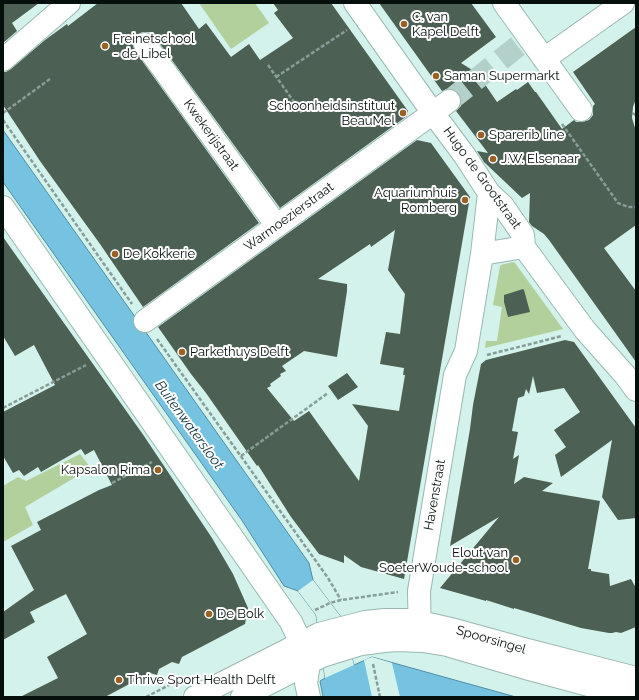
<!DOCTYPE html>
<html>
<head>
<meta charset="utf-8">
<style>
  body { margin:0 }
  #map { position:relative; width:639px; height:700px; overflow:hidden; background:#d3f2eb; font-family:Raleway,sans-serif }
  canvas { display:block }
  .frame { position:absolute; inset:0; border:4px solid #05100d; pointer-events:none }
</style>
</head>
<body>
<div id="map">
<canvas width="639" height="700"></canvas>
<div class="frame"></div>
</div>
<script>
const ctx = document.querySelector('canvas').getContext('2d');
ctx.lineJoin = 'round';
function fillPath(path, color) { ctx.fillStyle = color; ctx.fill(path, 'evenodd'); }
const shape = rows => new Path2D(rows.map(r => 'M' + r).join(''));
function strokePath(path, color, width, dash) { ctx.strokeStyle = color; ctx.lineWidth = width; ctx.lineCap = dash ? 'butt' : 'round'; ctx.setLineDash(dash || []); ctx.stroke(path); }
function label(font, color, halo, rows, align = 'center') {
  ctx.font = font + ' Raleway,sans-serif'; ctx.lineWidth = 4; ctx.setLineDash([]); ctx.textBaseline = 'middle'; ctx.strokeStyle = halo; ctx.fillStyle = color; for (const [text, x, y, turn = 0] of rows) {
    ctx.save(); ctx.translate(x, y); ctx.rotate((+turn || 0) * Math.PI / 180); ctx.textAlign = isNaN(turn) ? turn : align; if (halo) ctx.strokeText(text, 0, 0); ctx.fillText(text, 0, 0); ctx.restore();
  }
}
const green = shape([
  [199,3,255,3,269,23,231,49],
  [513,262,515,263,563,329,485,348,486,341,497,341,502,307,493,305,500,266,501,265],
  [80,454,91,468,25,507,33,525,3,542,3,486,18,477,26,481]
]);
const water = shape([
  [3,130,309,563,313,580,341,617,354,665,372,657,516,697,323,697,320,681,325,678,316,615,298,591,284,586,241,519,3,182,3,130]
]);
const pier = shape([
  [313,580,341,617,354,665,325,678,316,615,298,591],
  [372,657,392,663,400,697,372,697,364,660]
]);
const building = shape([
  [3,3,39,3,12,23,17,31,3,43],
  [98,3,181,3,199,29,206,23,231,57,249,44,260,60,293,38,274,13,278,10,273,3,331,3,408,111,407,116,280,208,155,37,150,32,143,32,138,34,133,39,133,46,135,51,259,223,143,307,100,244,40,161,3,105,3,72,6,72,11,69,45,40,67,24,68,26],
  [379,3,471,3,496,37,461,63,482,76,482,80,497,102,516,89,517,90,528,82,535,92,536,92,562,129,574,120,576,122,582,122,589,120,593,115,593,106,595,104,573,72,636,27,636,99,633,107,632,118,636,131,636,225,604,248,636,291,636,362,549,240,544,234,532,226,529,222,530,193,522,198,484,162,477,151,488,153,456,111,461,106,461,100,459,94,454,89,447,89,442,91],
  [417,140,431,143,470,197,404,579,361,567,344,555,344,563,319,554,291,517,258,465,257,466,206,393,191,374,158,327],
  [395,230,388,270,405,294,400,334,386,332,380,364,404,368,403,375,405,375,399,411,352,404,368,426,359,481,309,411,294,421,267,388,271,386,270,384,281,376,280,374,286,371,282,366,304,351,337,357,347,291,347,284,318,279,370,244,371,247],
  [3,237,144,436,212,538,233,574,248,608,245,624,182,657,179,664,172,662,159,669,157,675,150,673,105,697,20,697,58,678,47,657,87,634,66,594,30,612,35,622,3,640,3,612,34,590,11,546,41,530,37,522,99,490,112,485,94,450,85,455,81,449,41,472,38,467,24,476,19,470,13,473,3,456,3,412,55,385,34,345,15,356,3,336],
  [523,289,524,290,530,312,508,317,504,302,504,295],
  [565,340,574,342,636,428,636,518,618,520,602,497,612,440,561,477,555,455,566,447,554,430,580,412,564,388,537,393,533,376,529,394,526,389,524,396,518,398,512,431,518,432,513,459,519,455,514,484,524,477,553,483,542,491,600,501,588,569,591,569,591,571,609,574,610,586,631,579,636,588,636,627,621,633,616,632,612,633,609,633,581,628,514,608,514,609,486,600,486,601,440,588,499,517,450,546,470,429,473,405,481,364,486,360],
  [347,373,358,387,338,400,328,386]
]);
const minorTunnel = shape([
  [449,101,528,38]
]);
const path = shape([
  [268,65,301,112,308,107],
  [276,77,347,30],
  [3,113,50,79],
  [632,113,636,115],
  [3,120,132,304],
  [562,124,618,203,628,207,636,207],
  [157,339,328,578,341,600],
  [487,355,562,336],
  [3,408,86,365],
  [241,456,328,393],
  [112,483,152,462],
  [315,610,330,603,341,600,398,592],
  [373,664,380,697],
  [146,697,179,680]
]);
const minor = shape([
  [355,3,433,113,465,156,489,193,503,206,523,235,524,247,585,330,625,375,636,390],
  [504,3,581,110],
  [145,44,277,226],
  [544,59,623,3],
  [3,60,69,3],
  [3,207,291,622,301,643,309,663],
  [482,254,524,247],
  [145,321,433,113,449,101],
  [420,641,419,591,455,375,466,351,482,254,489,193],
  [309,663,306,683,309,697],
  [195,697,319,634,365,622,385,620,408,620,420,622,455,630,524,649,636,678],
  [242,697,322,656,361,644,384,641,397,640,423,641,447,645,529,669,633,697]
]);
const markers = [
  [404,24,4,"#9c6022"],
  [105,46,4,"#9c6022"],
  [436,76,4,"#9c6022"],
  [403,113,4,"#9c6022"],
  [481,135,4,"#9c6022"],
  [493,159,4,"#9c6022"],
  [465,200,4,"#9c6022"],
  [115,254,4,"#9c6022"],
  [182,352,4,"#9c6022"],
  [158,470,4,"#9c6022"],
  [516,560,4,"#9c6022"],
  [209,614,4,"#9c6022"],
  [119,680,4,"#9c6022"]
];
const poiNames = [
  ["C. van",412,17],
  ["Kapel Delft",412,32],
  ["Freinetschool",113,39],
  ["- de Libel",113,54],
  ["Saman Supermarkt",444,76],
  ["Schoonheidsinstituut",395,106,"right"],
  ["BeauMel",395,121,"right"],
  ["Sparerib line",489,135],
  ["J.W. Elsenaar",501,159],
  ["Aquariumhuis",457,193,"right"],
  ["Romberg",457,208,"right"],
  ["De Kokkerie",123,254],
  ["Parkethuys Delft",190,352],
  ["Kapsalon Rima",150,470,"right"],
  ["Elout van",508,553,"right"],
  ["SoeterWoude-school",508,568,"right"],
  ["De Bolk",217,614],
  ["Thrive Sport Health Delft",127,680]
];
const streetNames = [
  ["Kwekerijstraat",211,135,54],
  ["Hugo de Grootstraat",482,178,54],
  ["Warmoezierstraat",289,217,-36],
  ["Havenstraat",435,495,-80],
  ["Spoorsingel",491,640,16]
];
const waterNames = [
  ["Buitenwatersloot",189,425,54]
];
fillPath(green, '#b1d09c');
fillPath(water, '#75c2e1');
strokePath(water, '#538da1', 1);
fillPath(pier, '#d3f2eb');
fillPath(building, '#4c6153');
strokePath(minorTunnel, '#b4d0ca', 22, [22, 11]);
strokePath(minor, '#9ab8b1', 24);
strokePath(path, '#869d98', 2.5, [4, 2]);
strokePath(minor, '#fff', 22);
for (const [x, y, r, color] of markers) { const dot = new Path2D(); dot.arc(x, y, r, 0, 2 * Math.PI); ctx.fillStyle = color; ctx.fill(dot); strokePath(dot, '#fff', 1.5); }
label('13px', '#05100d', '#fff', poiNames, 'left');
label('13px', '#05100d', '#fff', streetNames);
label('italic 14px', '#0f3340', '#fff', waterNames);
</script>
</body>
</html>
